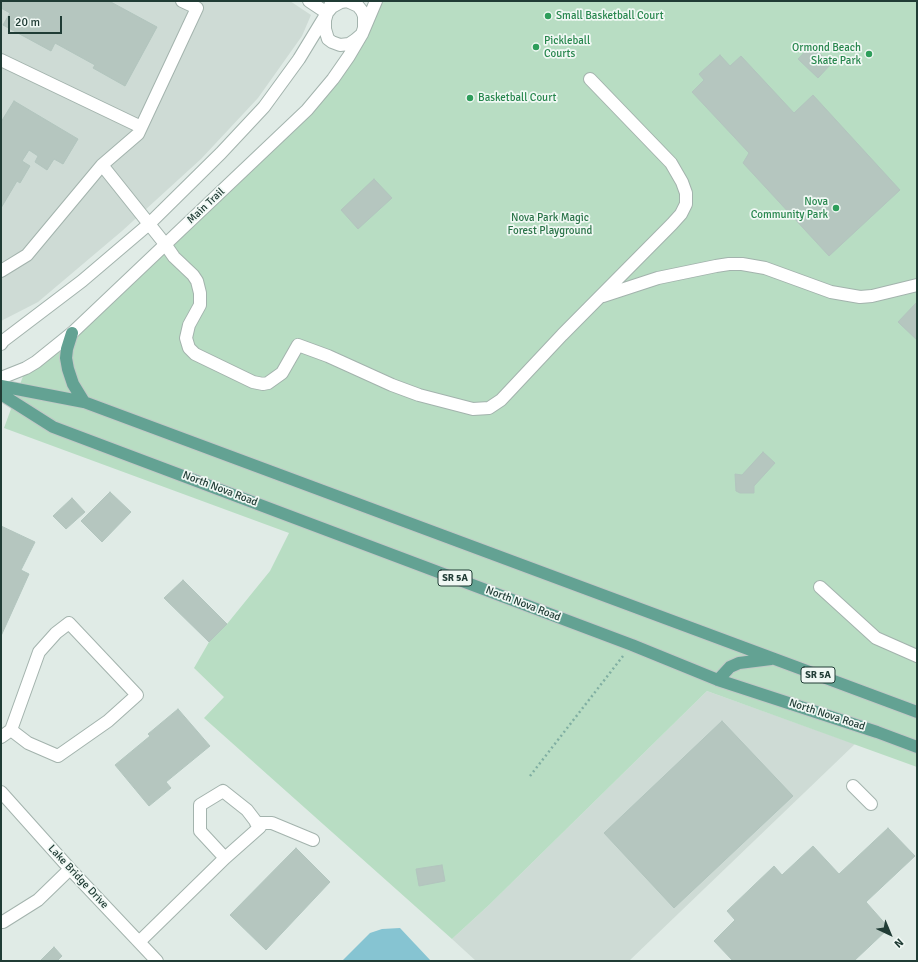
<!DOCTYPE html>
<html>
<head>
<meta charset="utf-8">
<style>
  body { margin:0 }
  #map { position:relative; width:918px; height:962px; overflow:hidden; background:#e0ebe6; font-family:Signika,sans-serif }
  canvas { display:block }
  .frame { position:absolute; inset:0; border:2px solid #203c35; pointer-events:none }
  .north { position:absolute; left:870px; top:914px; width:40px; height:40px; -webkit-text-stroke:3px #f0f8f4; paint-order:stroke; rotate:136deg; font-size:11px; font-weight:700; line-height:16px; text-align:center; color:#203c35 }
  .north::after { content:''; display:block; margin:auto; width:14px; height:18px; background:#203c35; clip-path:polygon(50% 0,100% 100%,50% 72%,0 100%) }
  .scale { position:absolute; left:8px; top:16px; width:54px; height:18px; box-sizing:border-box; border:2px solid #203c35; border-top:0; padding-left:5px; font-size:12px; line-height:14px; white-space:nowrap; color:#203c35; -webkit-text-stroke:3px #f0f8f4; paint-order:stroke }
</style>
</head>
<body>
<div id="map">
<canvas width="918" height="962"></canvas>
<div class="frame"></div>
<div class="north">N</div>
<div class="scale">20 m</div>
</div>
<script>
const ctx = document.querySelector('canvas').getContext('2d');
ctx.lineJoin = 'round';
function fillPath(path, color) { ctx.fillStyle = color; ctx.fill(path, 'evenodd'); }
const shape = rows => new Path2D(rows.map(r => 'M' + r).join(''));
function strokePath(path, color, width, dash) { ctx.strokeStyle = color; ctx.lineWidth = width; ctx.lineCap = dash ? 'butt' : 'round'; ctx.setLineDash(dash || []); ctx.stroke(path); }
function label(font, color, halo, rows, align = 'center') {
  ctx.font = font + ' Signika,sans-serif'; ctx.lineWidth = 3.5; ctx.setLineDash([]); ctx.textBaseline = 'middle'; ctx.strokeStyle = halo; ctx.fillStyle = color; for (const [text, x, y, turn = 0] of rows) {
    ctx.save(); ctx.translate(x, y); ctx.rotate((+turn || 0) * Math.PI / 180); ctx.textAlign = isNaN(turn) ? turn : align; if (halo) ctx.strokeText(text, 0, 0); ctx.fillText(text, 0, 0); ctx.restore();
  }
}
const built = shape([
  [1,1,290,1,311,15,302,36,258,98,201,159,122,231,38,302,1,321],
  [707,691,855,744,629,961,476,961,452,939,489,905]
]);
const green = shape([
  [376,1,917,1,917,767,707,691,489,905,452,939,204,718,224,697,194,668,209,642,227,624,270,571,289,533,4,428,26,368,320,96]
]);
const water = shape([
  [400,928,431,961,342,961,370,933,382,929]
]);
const building = shape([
  [1,1,109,1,157,27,125,86,93,68,95,65,55,43,51,51,3,25,10,13,1,8,1,1],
  [811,45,831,64,818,78,798,59,811,45],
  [720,55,730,66,741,56,794,113,813,95,900,190,829,256,743,163,749,153,692,92,704,80,699,74,720,55],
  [14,101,78,139,63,164,54,159,47,170,35,162,38,156,29,150,22,161,30,166,20,183,17,181,1,208,1,122,14,101],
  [374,179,392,198,358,229,341,210,374,179],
  [917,302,917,340,898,322,917,302],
  [763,452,775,463,754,486,754,493,740,493,736,491,735,474,742,475,763,452],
  [110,492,131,512,102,542,81,521,110,492],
  [72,498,85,512,66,529,53,516,72,498],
  [1,526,35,542,21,570,29,574,1,636,1,526],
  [183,580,227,624,209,642,164,598,183,580],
  [178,709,210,746,166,782,171,788,149,806,115,765,150,736,148,734,178,709],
  [722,721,793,796,674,908,604,833,722,721],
  [888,828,915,856,866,902,889,928,854,961,733,961,714,941,735,920,727,911,774,866,782,875,813,846,839,874,888,828],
  [296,848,330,882,266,950,230,915,296,848],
  [442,865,445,881,419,886,416,869,442,865],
  [54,947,62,956,57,961,40,961,54,947]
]);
const path = shape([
  [530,776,623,656]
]);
const minor = shape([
  [309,1,327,13],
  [347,1,358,6,362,11,364,16,364,28,362,34,355,40,349,44,340,45,332,42,328,39,325,29,325,20,327,13,332,7,341,2,347,1],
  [1,60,141,127],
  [102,165,165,244,174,257,193,275,197,281,200,293,200,305,189,325,186,338,189,348,195,354,253,382,263,384,268,383,282,373,298,345,328,356,392,385,419,395,473,409,489,408,501,400,562,335,672,224,681,214,686,204,686,193,682,182,671,163,590,79],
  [1,271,27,255,102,165,138,134,197,8,182,1],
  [603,296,658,278,716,266,729,264,742,264,765,268,831,292,860,297,872,296,917,285],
  [1,344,3,341,82,281,149,224,221,153,264,107,299,59,327,13,332,1],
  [1,378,26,368,36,362,72,333,307,110,333,79,349,56,362,34,376,1],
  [820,587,876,638,917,656],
  [1,737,11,730,39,652,56,633,69,623,137,695,108,721,58,756,28,743,11,730],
  [853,786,871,804],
  [1,792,70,869,157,961],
  [256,823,272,823,313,840],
  [1,922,3,922,38,900,70,869],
  [139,942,225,858,260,827,247,810,223,791,200,805,200,831,225,858]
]);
const major = shape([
  [72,333,67,349,66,358,68,369,73,384,84,402],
  [1,386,84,402,917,712],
  [1,394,53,427,632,645,718,680,877,732,917,747],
  [718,680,730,667,739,663,771,659]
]);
const markers = [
  [548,16,4,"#2e9e5b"],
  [536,47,4,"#2e9e5b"],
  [869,54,4,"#2e9e5b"],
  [470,98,4,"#2e9e5b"],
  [836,208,4,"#2e9e5b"]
];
const shields = [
  [455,578,34],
  [818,675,34]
];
const shieldNames = [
  ["SR 5A",455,578],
  ["SR 5A",818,675]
];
const leisureNames = [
  ["Small Basketball Court",556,16],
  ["Pickleball",544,41],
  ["Courts",544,54],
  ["Ormond Beach",861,48,"right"],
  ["Skate Park",861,61,"right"],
  ["Basketball Court",478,98],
  ["Nova",828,202,"right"],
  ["Community Park",828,215,"right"]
];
const streetNames = [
  ["Main Trail",206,206,-43],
  ["North Nova Road",220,489,21],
  ["North Nova Road",523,604,21],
  ["North Nova Road",827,715,18],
  ["Lake Bridge Drive",78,877,47]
];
const parkNames = [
  ["Nova Park Magic",550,218],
  ["Forest Playground",550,231]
];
fillPath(built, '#cedbd5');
fillPath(green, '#b8ddc3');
fillPath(water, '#86c4d2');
fillPath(building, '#b5c6bf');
strokePath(building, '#b2c5be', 1);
strokePath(minor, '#a3b3ad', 14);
strokePath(major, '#c1c8c6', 14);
strokePath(path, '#80afa2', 2.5, [2, 3]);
strokePath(minor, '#fff', 12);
strokePath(major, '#63a293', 12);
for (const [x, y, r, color] of markers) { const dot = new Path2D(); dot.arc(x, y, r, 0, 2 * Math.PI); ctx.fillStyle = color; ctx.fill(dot); strokePath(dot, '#f0f8f4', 1.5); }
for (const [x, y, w] of shields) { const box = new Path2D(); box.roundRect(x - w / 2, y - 8, w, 16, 3); ctx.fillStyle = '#f0f8f4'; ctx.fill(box); strokePath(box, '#203c35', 1); }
label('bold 10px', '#203c35', null, shieldNames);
label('11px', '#27864d', '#f0f8f4', leisureNames, 'left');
label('11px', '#203c35', '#f0f8f4', streetNames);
label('11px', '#2a7348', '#f0f8f4', parkNames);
</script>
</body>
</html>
